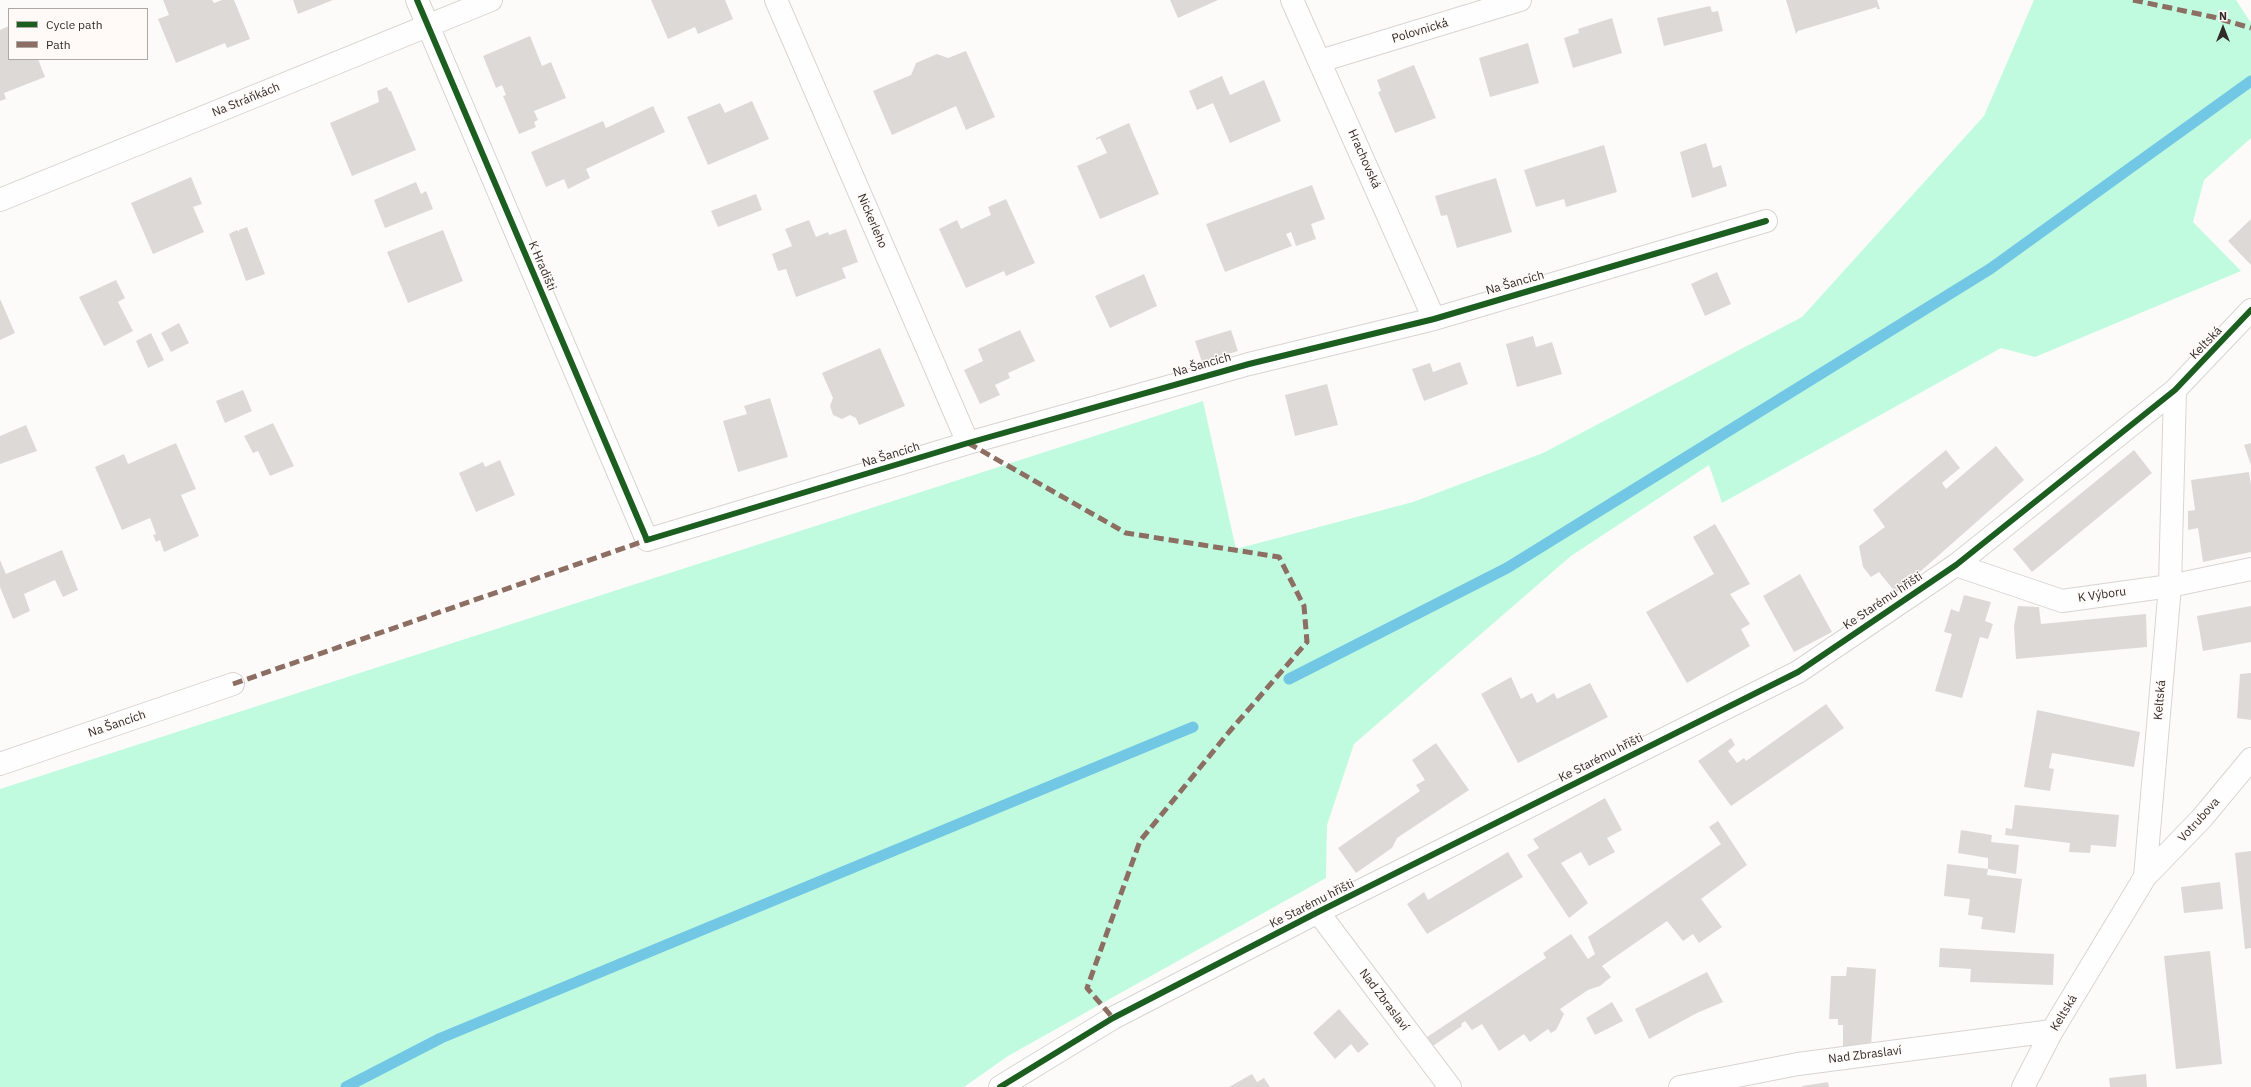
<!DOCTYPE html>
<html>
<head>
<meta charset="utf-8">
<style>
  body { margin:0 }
  #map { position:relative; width:2251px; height:1087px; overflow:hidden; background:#fdfbf9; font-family:"IBM Plex Sans",sans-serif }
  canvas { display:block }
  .legend { position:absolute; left:8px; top:8px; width:140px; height:52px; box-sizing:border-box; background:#fffaf7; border:1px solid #ada8a5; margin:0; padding:5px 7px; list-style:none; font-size:12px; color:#312c29 }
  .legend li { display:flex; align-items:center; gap:8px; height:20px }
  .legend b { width:20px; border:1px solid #ada8a5 }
  .north { position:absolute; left:2203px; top:8px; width:40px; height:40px; -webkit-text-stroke:3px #fffaf7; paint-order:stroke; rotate:0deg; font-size:11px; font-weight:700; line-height:16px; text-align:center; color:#312c29 }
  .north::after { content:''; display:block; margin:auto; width:14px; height:18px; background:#312c29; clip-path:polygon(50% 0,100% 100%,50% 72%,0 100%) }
</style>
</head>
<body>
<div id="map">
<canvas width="2251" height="1087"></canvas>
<ul class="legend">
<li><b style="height:5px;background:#1b5e20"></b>Cycle path</li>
<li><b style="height:5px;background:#8d6e63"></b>Path</li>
</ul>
<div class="north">N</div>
</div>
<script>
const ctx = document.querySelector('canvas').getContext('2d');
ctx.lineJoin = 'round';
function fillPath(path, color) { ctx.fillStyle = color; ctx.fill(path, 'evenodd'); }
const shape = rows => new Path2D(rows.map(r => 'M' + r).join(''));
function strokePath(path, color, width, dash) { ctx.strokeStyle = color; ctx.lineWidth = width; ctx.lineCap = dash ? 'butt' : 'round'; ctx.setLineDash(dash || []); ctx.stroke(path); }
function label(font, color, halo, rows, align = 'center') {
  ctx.font = font + ' "IBM Plex Sans",sans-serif'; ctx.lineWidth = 3; ctx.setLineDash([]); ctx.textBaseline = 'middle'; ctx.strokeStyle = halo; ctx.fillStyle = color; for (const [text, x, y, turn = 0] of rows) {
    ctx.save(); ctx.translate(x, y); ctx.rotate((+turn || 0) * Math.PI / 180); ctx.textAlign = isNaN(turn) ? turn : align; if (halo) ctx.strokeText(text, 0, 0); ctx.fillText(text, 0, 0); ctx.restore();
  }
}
const green = shape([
  [2034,0,2236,0,2251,23,2251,138,2204,180,2193,222,2241,271,2035,357,2001,348,1722,503,1709,465,1571,556,1354,744,1327,825,1326,878,1008,1056,964,1087,0,1087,0,789,1203,401,1236,549,1413,502,1543,453,1802,317,1984,116]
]);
const stream = shape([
  [1289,679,1507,568,1990,269,2251,81],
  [346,1087,441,1038,1193,727]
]);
const building = shape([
  [163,0,212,0,214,3,222,0,234,0,250,39,227,48,225,43,176,63,158,19,169,15],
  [293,0,333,0,298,14],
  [651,0,725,0,733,19,698,34,695,27,668,39],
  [1170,0,1218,0,1178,18],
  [1786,0,1877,0,1880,9,1877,9,1877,7,1798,31,1796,34],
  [1710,6,1712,12,1718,11,1723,31,1664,46,1657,18],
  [1612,18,1622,53,1573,68,1564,38,1579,33,1578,29],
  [9,26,9,59,38,59,45,77,4,93,6,99,0,101,0,30],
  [530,36,542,66,551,62,566,98,534,111,538,120,534,122,536,127,519,134,503,96,506,95,502,85,496,88,483,56],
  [1528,43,1539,83,1490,97,1479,58],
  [966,51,995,117,966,130,956,106,892,135,873,91,911,75,916,63,937,54,948,58],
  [1414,65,1436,118,1395,133,1378,92,1381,91,1377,80],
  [1222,76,1230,95,1264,80,1281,121,1230,143,1213,103,1197,110,1189,91],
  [387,87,389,91,391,91,416,150,352,176,330,123,379,102,377,91],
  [752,101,769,139,708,165,687,117,720,103,725,113],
  [653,106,665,132,586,169,590,178,568,189,564,179,546,187,531,152,603,121,606,128],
  [1129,123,1159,194,1100,219,1077,166,1107,153,1100,138,1096,140,1096,138],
  [1706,143,1713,168,1721,165,1727,186,1692,198,1680,152],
  [1604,145,1617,192,1566,207,1564,199,1536,207,1524,170],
  [191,177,202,204,193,207,204,232,153,254,131,203],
  [1496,178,1512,232,1457,248,1447,215,1441,216,1435,196],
  [416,182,421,194,426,191,433,209,385,228,374,200],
  [1312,185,1325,219,1311,224,1316,239,1296,246,1291,232,1286,234,1292,246,1225,272,1206,224],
  [756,194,762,210,718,227,711,211],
  [1006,199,1035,263,1006,276,1004,271,966,288,939,229,957,220,961,229,991,215,988,207],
  [2251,219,2251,265,2228,241],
  [809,220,816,237,828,232,829,235,846,229,858,262,842,268,846,278,796,297,786,269,778,271,772,254,792,246,785,229],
  [247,227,265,274,246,281,229,234,237,230,239,232,239,230],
  [443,230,463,281,408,303,387,252],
  [1717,272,1731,304,1705,316,1691,284],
  [1144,274,1157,306,1110,328,1095,296],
  [116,280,125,298,118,302,133,331,104,346,79,297],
  [0,299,15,333,0,340],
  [179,323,189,343,171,352,161,333],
  [1020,330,1035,361,1008,373,1010,378,995,385,1000,395,980,404,964,370,983,361,978,349],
  [1231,330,1238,351,1202,362,1195,341],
  [151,333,164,360,148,368,136,341],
  [1533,336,1536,347,1552,342,1562,374,1517,387,1506,344],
  [880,348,905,406,859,425,856,418,850,415,842,419,833,415,830,406,833,398,822,373],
  [1460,362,1468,384,1424,401,1412,369,1430,363,1433,372],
  [1327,384,1338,425,1295,436,1285,395],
  [243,390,252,411,225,423,216,401],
  [770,398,788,457,738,472,723,421,747,414,744,406],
  [273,423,294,466,270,476,258,451,253,453,244,436],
  [26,425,37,451,0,464,0,436],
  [176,443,196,489,181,495,199,536,164,552,160,540,156,542,153,535,156,534,150,518,122,530,95,467,124,454,128,464],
  [2251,443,2251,465,2244,445],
  [1996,446,2024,480,1896,593,1879,572,1871,577,1863,567,1859,546,1885,527,1873,510,1946,450,1960,468,1942,483,1946,489],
  [2134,450,2152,473,2032,572,2013,549],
  [500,460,515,495,476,512,459,473,483,462,485,467],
  [2249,472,2251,485,2251,552,2203,562,2198,528,2188,530,2188,511,2195,510,2191,480],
  [1715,524,1750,584,1730,594,1750,624,1741,629,1750,646,1687,683,1646,612,1714,574,1693,537],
  [62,550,78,590,63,597,55,580,24,594,30,611,13,619,0,587,0,560,6,574],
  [1800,574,1832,632,1794,652,1763,596],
  [1964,595,1991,602,1985,621,1993,624,1988,639,1980,637,1962,698,1935,691,1952,634,1944,632,1951,609,1959,612],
  [2018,606,2039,607,2041,624,2146,614,2147,647,2016,659,2014,626],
  [2251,606,2251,642,2203,651,2197,616],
  [2251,673,2251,720,2237,718,2240,674],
  [1511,677,1521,699,1532,693,1537,703,1554,693,1557,699,1590,683,1608,717,1518,763,1481,694],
  [1826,704,1844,728,1731,806,1698,761,1731,738,1735,745,1728,751,1737,763,1744,758,1746,761],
  [2037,710,2140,732,2134,767,2052,753,2049,768,2054,769,2050,791,2024,787],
  [1436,743,1469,790,1397,838,1392,848,1356,873,1338,848,1420,791,1416,785,1425,780,1412,760],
  [1605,798,1622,830,1607,838,1615,852,1589,866,1581,852,1561,863,1588,903,1569,918,1527,855,1539,848,1533,839],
  [2015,805,2119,815,2116,847,2091,845,2090,853,2069,852,2070,843,2005,835,2006,828,2012,829],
  [1718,821,1747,865,1701,899,1722,927,1699,943,1693,934,1683,941,1667,921,1602,966,1611,977,1600,986,1588,990,1560,1009,1564,1014,1556,1030,1551,1033,1548,1029,1530,1042,1524,1034,1499,1051,1482,1024,1472,1030,1465,1021,1461,1024,1462,1026,1433,1046,1427,1037,1546,958,1543,953,1571,934,1588,959,1595,954,1588,937,1721,844,1709,827],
  [1961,830,1992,835,1991,842,2019,845,2016,874,1988,869,1988,858,1958,853],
  [2251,851,2251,948,2245,949,2235,853],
  [1508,852,1523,877,1427,934,1407,904,1424,892,1428,900],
  [1947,864,1988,869,1987,875,2022,879,2015,933,1981,929,1983,917,1968,915,1970,899,1944,896],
  [2220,882,2223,909,2184,913,2181,887],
  [1940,948,2054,954,2053,985,1970,982,1971,969,1939,967],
  [2210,951,2222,1064,2176,1069,2164,956],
  [1847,967,1876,969,1871,1046,1843,1046,1843,1025,1838,1025,1838,1019,1829,1019,1831,976,1846,976],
  [1707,972,1723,1002,1697,1013,1649,1039,1635,1009],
  [1612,1002,1623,1021,1595,1035,1586,1018],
  [1339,1009,1369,1044,1358,1053,1351,1044,1335,1059,1313,1033],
  [1252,1074,1257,1082,1264,1078,1270,1087,1229,1087],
  [2146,1074,2147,1087,2110,1087,2109,1078],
  [1828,1082,1829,1087,1802,1087,1802,1086]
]);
const minor = shape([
  [417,0,647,540,968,443,1249,364,1434,319,1766,221],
  [776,0,968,443],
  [1292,0,1434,319],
  [1320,61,1520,0],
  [0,200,491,0],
  [1956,565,2062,601,2170,586,2251,569],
  [0,764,233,684],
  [2145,877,2202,818,2251,759],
  [1318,912,1450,1087],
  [1000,1087,1113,1018,1318,912,1798,672,1956,565,2175,390,2251,310],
  [1680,1087,1798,1064,2052,1031],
  [2023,1087,2052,1031,2145,877,2170,586,2175,390]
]);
const quiet = shape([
  [2133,0,2213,17,2251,28],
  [968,443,1126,533,1279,557,1304,606,1307,642,1229,732,1140,841,1087,988,1113,1018],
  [233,684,647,540]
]);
const cycleway = shape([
  [417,0,647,540,968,443,1249,364,1434,319,1766,221],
  [1000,1087,1113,1018,1318,912,1798,672,1956,565,2175,390,2251,310]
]);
const streetNames = [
  ["Polovnická",1420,31,-17],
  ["Na Stráňkách",246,100,-22],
  ["Hrachovská",1364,159,66],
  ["Nickerleho",872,221,67],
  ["K Hradišti",542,266,67],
  ["Na Šancích",1515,283,-16],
  ["Keltská",2206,343,-46],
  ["Na Šancích",1202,365,-16],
  ["Na Šancích",891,455,-17],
  ["K Výboru",2102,595,-8],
  ["Ke Starému hřišti",1883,601,-34],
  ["Keltská",2160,700,-85],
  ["Na Šancích",117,724,-19],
  ["Ke Starému hřišti",1601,758,-27],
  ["Votrubova",2199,820,-48],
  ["Ke Starému hřišti",1312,904,-27],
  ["Nad Zbraslaví",1384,1000,53],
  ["Keltská",2064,1013,-59],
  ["Nad Zbraslaví",1865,1055,-7]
];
fillPath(green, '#c0fbe0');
strokePath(stream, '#72c7e4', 11);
fillPath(building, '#ddd9d7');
strokePath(minor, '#d8d4d2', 24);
strokePath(minor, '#fffefe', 22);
strokePath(quiet, '#8d6e63', 5, [10, 5]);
strokePath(cycleway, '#1b5e20', 6);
label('12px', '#312c29', '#fffaf7', streetNames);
</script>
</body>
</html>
